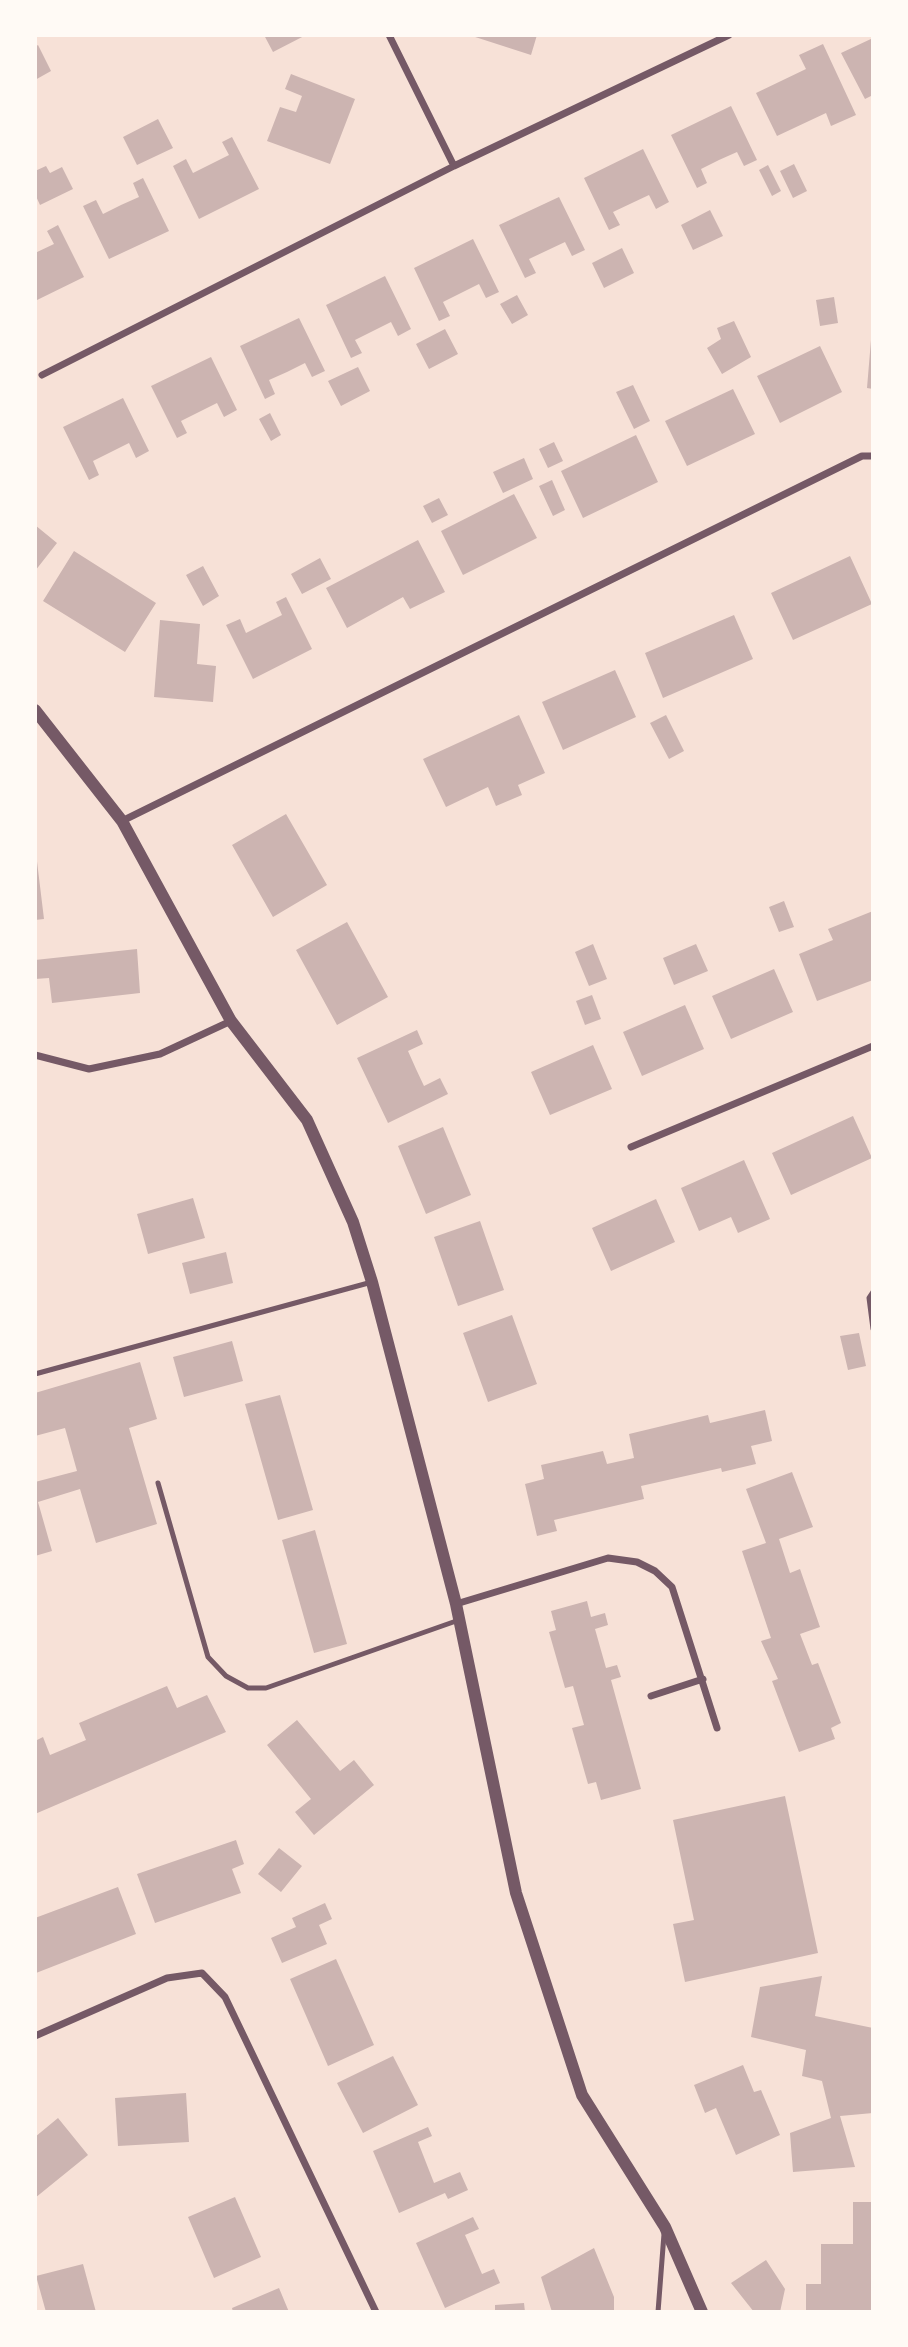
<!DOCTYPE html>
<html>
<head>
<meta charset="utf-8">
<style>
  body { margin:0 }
  #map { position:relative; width:908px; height:2347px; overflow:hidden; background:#f7e1d7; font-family:Barlow,sans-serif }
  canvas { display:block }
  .frame { position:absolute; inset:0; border:37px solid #fffaf5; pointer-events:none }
</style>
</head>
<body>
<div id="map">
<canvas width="908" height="2347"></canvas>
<div class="frame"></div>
</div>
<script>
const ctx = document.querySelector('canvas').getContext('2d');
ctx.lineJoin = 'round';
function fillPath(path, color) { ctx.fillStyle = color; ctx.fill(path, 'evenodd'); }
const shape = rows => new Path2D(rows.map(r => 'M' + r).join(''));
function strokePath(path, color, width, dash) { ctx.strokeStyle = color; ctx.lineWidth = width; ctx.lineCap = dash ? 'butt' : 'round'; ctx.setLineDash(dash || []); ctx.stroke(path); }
const building = shape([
  [264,35,306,35,273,52],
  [469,35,537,35,531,55],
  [873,38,873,95,865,99,841,53],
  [823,44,856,115,831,126,826,113,777,136,756,93,806,69,799,55],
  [38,45,51,71,35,80,35,47],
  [291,74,355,99,330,164,267,141,280,107,296,112,302,96,285,89],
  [731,106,757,160,744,166,737,152,719,160,701,169,707,183,697,188,671,135],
  [158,119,173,148,137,165,123,137],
  [232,137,259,189,199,219,173,166,186,159,193,173,229,155,222,142],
  [643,149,669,202,656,209,649,195,632,203,613,212,620,225,609,230,584,178],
  [794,164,807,191,793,198,780,171],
  [768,165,781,191,772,196,759,170],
  [46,166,50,173,62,167,73,189,40,205,35,194,35,171],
  [143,178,169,231,109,259,83,206,96,200,103,214,121,205,139,197,133,183],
  [559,197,585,250,572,256,565,242,529,259,536,273,525,278,499,225],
  [710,210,723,236,693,250,681,225],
  [58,225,84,277,35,301,35,253,54,244,47,231],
  [473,239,499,292,486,298,479,284,443,302,450,316,439,321,414,268],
  [622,248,634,273,604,288,592,263],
  [385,276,411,329,398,336,391,322,355,340,362,353,351,358,326,305],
  [517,295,528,315,512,324,500,304],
  [834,297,838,323,820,326,816,300],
  [299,318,325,371,312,377,305,363,287,372,269,380,275,394,265,399,240,346],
  [734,321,751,357,722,374,707,348,721,339,717,328],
  [445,329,458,354,429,369,416,344],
  [871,340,873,340,873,389,867,388],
  [820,346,842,392,780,423,757,376],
  [211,357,237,410,224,417,217,403,181,421,187,433,177,438,151,386],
  [358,367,370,391,341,406,328,381],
  [633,385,650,421,634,429,616,392],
  [733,389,755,434,687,466,665,421],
  [123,398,149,451,136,458,129,443,93,461,99,475,89,480,63,427],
  [270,413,281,435,271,441,259,419],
  [636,435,658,482,583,518,561,471],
  [554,442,563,461,548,468,539,449],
  [524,458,533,479,503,493,493,472],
  [552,480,565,510,553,516,539,486],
  [514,494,537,538,463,575,441,531],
  [439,498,448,515,432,523,423,506],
  [35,525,57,543,35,571],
  [418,540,445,592,410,609,403,597,347,628,326,588],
  [74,551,156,603,125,652,43,601],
  [850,556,872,604,793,640,771,593],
  [320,558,331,579,302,594,291,574],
  [203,566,219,596,203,606,186,575],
  [286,597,312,649,253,679,226,625,240,619,246,633,282,615,276,602],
  [734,615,753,659,663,698,645,653],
  [160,620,200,624,197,664,216,666,213,702,154,697],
  [615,670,636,717,563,750,542,702],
  [519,715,545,773,518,785,522,795,496,806,488,787,446,807,423,759],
  [666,715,684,751,669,759,650,723],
  [286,814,327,885,273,917,232,845],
  [35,845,44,919,35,920],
  [784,901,794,927,779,932,769,907],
  [873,911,873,980,817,1001,799,954,833,940,828,929],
  [347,922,388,997,337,1025,296,950],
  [593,944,607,979,589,986,575,952],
  [696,944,708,971,674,985,663,958],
  [137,949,140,993,52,1003,49,978,35,979,35,960],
  [774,969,793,1012,731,1039,712,996],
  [592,995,601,1019,585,1025,576,1001],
  [685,1005,704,1049,642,1076,623,1032],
  [417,1030,423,1044,408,1051,416,1069,424,1086,440,1078,448,1094,388,1123,357,1058],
  [593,1045,612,1089,550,1115,531,1072],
  [853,1116,872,1158,791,1195,772,1153],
  [443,1127,471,1195,426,1214,398,1146],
  [744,1160,770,1219,738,1233,731,1217,699,1231,681,1188],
  [193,1198,205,1238,148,1254,137,1214],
  [656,1199,675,1242,611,1271,592,1228],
  [480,1221,504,1290,458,1306,434,1237],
  [226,1252,233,1283,190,1294,182,1263],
  [512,1315,537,1384,488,1402,463,1333],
  [859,1333,866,1366,848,1370,840,1336],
  [232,1341,243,1381,184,1397,173,1357],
  [140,1362,157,1419,129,1428,157,1524,96,1543,80,1489,38,1502,52,1551,35,1556,35,1482,77,1471,65,1428,35,1436,35,1393],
  [280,1395,313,1510,278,1520,245,1404],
  [765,1410,772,1441,751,1446,756,1464,722,1472,721,1468,641,1486,644,1499,554,1520,557,1531,537,1536,525,1484,544,1479,541,1465,603,1451,607,1464,634,1458,629,1434,708,1415,710,1423],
  [792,1472,813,1527,779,1539,790,1573,800,1569,820,1627,800,1634,812,1665,818,1663,841,1723,831,1728,835,1739,799,1752,772,1681,778,1679,761,1641,771,1638,742,1551,766,1543,746,1489],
  [315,1530,347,1644,314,1653,282,1540],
  [587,1601,591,1617,605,1613,608,1625,595,1629,606,1668,617,1665,621,1677,611,1680,641,1789,601,1800,596,1782,588,1784,572,1728,584,1725,573,1686,565,1688,549,1632,556,1630,551,1611],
  [167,1686,177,1708,207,1695,226,1732,35,1814,35,1741,43,1737,50,1755,86,1740,79,1723],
  [297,1720,340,1771,354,1760,374,1785,314,1835,295,1812,311,1799,267,1745],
  [785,1796,818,1953,685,1982,673,1924,694,1920,673,1820],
  [236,1840,244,1864,232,1869,241,1893,155,1923,137,1874],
  [279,1848,302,1866,281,1892,258,1874],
  [118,1887,136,1934,36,1973,35,1918],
  [325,1903,332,1919,319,1925,327,1944,282,1963,271,1938,296,1927,292,1918],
  [336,1959,374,2045,328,2066,290,1979],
  [822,1976,815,2016,873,2028,873,2113,840,2116,855,2167,793,2172,790,2133,831,2118,822,2081,802,2076,806,2050,751,2037,760,1987],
  [393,2056,418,2105,363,2133,337,2083],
  [743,2065,754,2092,761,2090,780,2135,736,2155,716,2108,705,2113,694,2085],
  [186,2093,189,2142,118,2146,115,2098],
  [58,2118,88,2155,35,2198,35,2137],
  [428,2127,432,2136,418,2142,434,2183,460,2172,468,2190,448,2199,445,2193,399,2213,373,2151],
  [235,2197,261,2257,214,2278,188,2217],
  [853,2202,873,2202,873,2312,806,2312,806,2284,821,2284,821,2244,853,2244],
  [473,2217,479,2229,465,2235,482,2274,494,2269,500,2283,445,2308,416,2243],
  [594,2248,614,2297,614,2312,552,2312,541,2277],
  [766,2260,785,2289,780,2312,754,2312,731,2283],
  [83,2264,96,2312,46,2312,36,2276],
  [279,2288,289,2312,233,2312,232,2308],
  [524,2303,525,2312,495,2312,495,2305]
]);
const service = shape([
  [873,1292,869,1298,873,1329],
  [35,1374,372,1282],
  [158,1483,208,1657,226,1676,248,1688,266,1688,459,1620],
  [658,2312,664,2234]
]);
const minor = shape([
  [454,166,729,35],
  [42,375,454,166,389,35],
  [122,821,862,456,873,456],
  [35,1055,89,1069,160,1054,231,1021],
  [631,1147,873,1046],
  [456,1604,608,1558,637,1562,655,1571,672,1587,717,1728],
  [651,1696,703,1679],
  [35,2036,167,1978,202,1973,225,1997,376,2312]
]);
const tertiary = shape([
  [35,710,122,821,231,1021,307,1120,353,1222,372,1282,456,1604,516,1893,582,2095,665,2227,702,2312]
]);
fillPath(building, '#ccb4b1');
strokePath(service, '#755966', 5);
strokePath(minor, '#755966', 7);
strokePath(tertiary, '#755966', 12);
</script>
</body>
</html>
